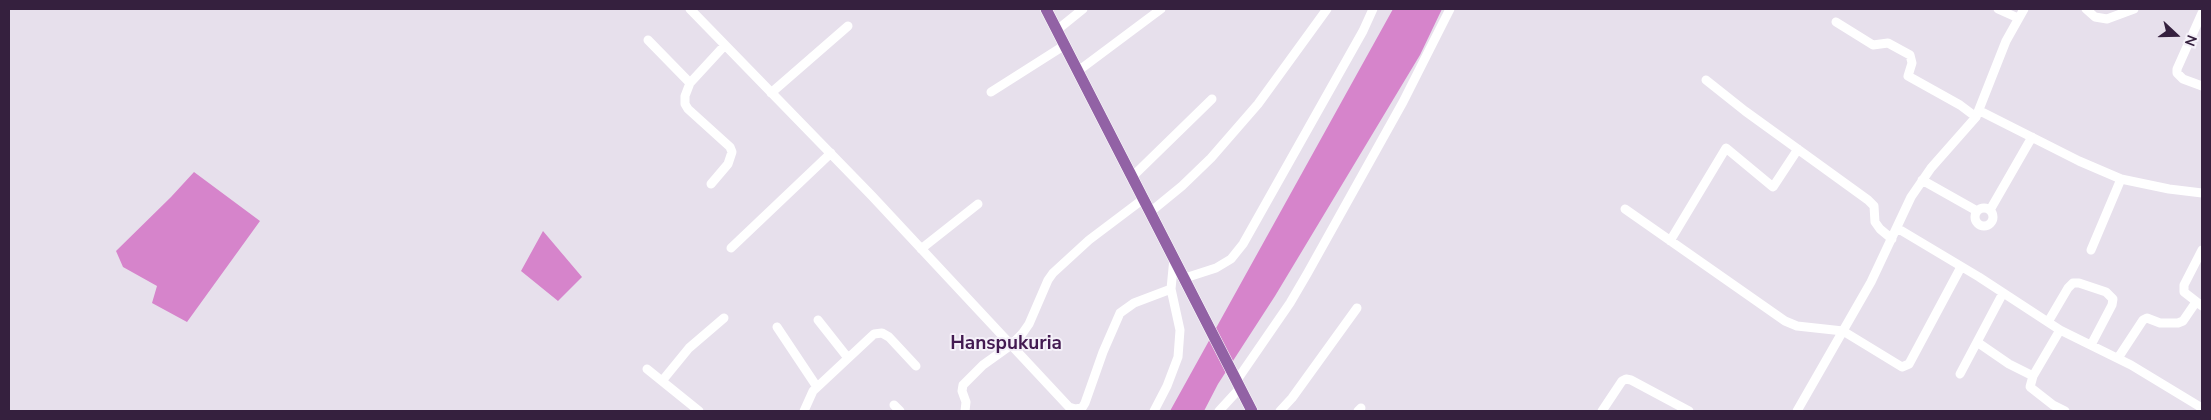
<!DOCTYPE html>
<html>
<head>
<meta charset="utf-8">
<style>
  body { margin:0 }
  #map { position:relative; width:2211px; height:420px; overflow:hidden; background:#e7e0ec; font-family:"Nunito Sans",sans-serif }
  canvas { display:block }
  .frame { position:absolute; inset:0; border:10px solid #35203e; pointer-events:none }
  .north { position:absolute; left:2151px; top:10px; width:50px; height:50px; -webkit-text-stroke:4px #f5f1f9; paint-order:stroke; rotate:111deg; font-size:14px; font-weight:700; line-height:20px; text-align:center; color:#35203e }
  .north::after { content:''; display:block; margin:auto; width:18px; height:22px; background:#35203e; clip-path:polygon(50% 0,100% 100%,50% 72%,0 100%) }
</style>
</head>
<body>
<div id="map">
<canvas width="2211" height="420"></canvas>
<div class="frame"></div>
<div class="north">N</div>
</div>
<script>
const ctx = document.querySelector('canvas').getContext('2d');
ctx.lineJoin = 'round';
function fillPath(path, color) { ctx.fillStyle = color; ctx.fill(path, 'evenodd'); }
const shape = rows => new Path2D(rows.map(r => 'M' + r).join(''));
function strokePath(path, color, width, dash) { ctx.strokeStyle = color; ctx.lineWidth = width; ctx.lineCap = dash ? 'butt' : 'round'; ctx.setLineDash(dash || []); ctx.stroke(path); }
function label(font, color, halo, rows, align = 'center') {
  ctx.font = font + ' "Nunito Sans",sans-serif'; ctx.lineWidth = 4; ctx.setLineDash([]); ctx.textBaseline = 'middle'; ctx.strokeStyle = halo; ctx.fillStyle = color; for (const [text, x, y, turn = 0] of rows) {
    ctx.save(); ctx.translate(x, y); ctx.rotate((+turn || 0) * Math.PI / 180); ctx.textAlign = isNaN(turn) ? turn : align; if (halo) ctx.strokeText(text, 0, 0); ctx.fillText(text, 0, 0); ctx.restore();
  }
}
const water = shape([
  [1393,9,1442,9,1420,55,1275,296,1218,384,1204,411,1170,411],
  [194,172,260,221,187,322,152,303,157,286,123,267,116,251,171,197],
  [543,231,582,277,558,301,521,271]
]);
const minor = shape([
  [690,9,872,196,1069,407,1075,409,1082,408,1085,403,1103,352,1120,313,1134,303,1171,289],
  [1998,9,2018,18],
  [2086,9,2095,17,2107,19,2134,9],
  [2202,13,2177,69,2177,73,2183,79,2202,86],
  [1836,22,1873,45,1888,43,1910,55,1912,63,1908,76,1960,105,1976,117],
  [1057,30,1083,9],
  [648,40,690,83],
  [1078,71,1161,9],
  [1706,80,1745,111,1868,200,1874,206,1875,222,1880,229,1892,239],
  [991,92,1065,45],
  [771,93,848,26],
  [1980,111,2079,161,2121,179,2169,189,2202,193],
  [1131,178,1212,99],
  [1922,180,1977,211],
  [711,184,728,164,732,152,730,147,688,109,685,104,685,96,690,83,725,45],
  '1975 217a9 9 0 1 1 18 0a9 9 0 1 1-18 0Z',
  [1625,209,1785,321,1797,326,1843,331,1902,367,1909,364,1961,267],
  [1990,210,2032,137],
  [1149,213,1182,186,1211,158,1258,104,1327,9],
  [1897,228,1979,277,2060,330,2131,365,2202,408],
  [1670,241,1726,148,1773,187,1798,149],
  [731,248,831,153],
  [921,249,978,204],
  [2091,250,2121,179],
  [2202,250,2184,285,2184,292,2202,306],
  [1185,278,1216,268,1231,259,1243,244,1363,31,1373,9],
  [818,320,848,358],
  [2048,322,2068,288,2073,283,2079,283,2106,292,2113,299,2112,305,2091,345],
  [777,327,817,387],
  [2060,330,2033,376,2030,387,2053,405,2065,411],
  [1977,342,2009,364,2033,376],
  [2118,358,2143,320,2147,318,2160,323,2178,323,2183,321,2196,302],
  [647,369,699,411],
  [1960,374,2003,293],
  [1237,380,1290,303,1307,274,1403,102,1450,9],
  [662,381,689,348,724,318],
  [894,405,900,411],
  [804,411,813,391,874,334,882,333,889,337,916,366],
  [965,411,966,402,962,391,963,385,983,365,1011,345,1022,334,1029,324,1048,280,1053,273,1089,240,1142,200],
  [1154,411,1167,386,1178,357,1180,330,1171,289,1174,258],
  [1219,411,1241,387],
  [1280,411,1292,398,1357,308],
  [1358,411,1361,408],
  [1602,411,1622,381,1626,379,1631,380,1689,411],
  [1797,411,1871,282,1911,197,1931,168,1976,117,2006,41,2024,9]
]);
const major = shape([
  [1046,9,1252,411]
]);
const districtNames = [
  ["Hanspukuria",1006,344]
];
fillPath(water, '#d684cb');
strokePath(major, '#fff', 12);
strokePath(minor, '#fff', 9);
strokePath(major, '#9262a5', 11);
label('bold 19px', '#431a51', '#f5f1f9', districtNames);
</script>
</body>
</html>
